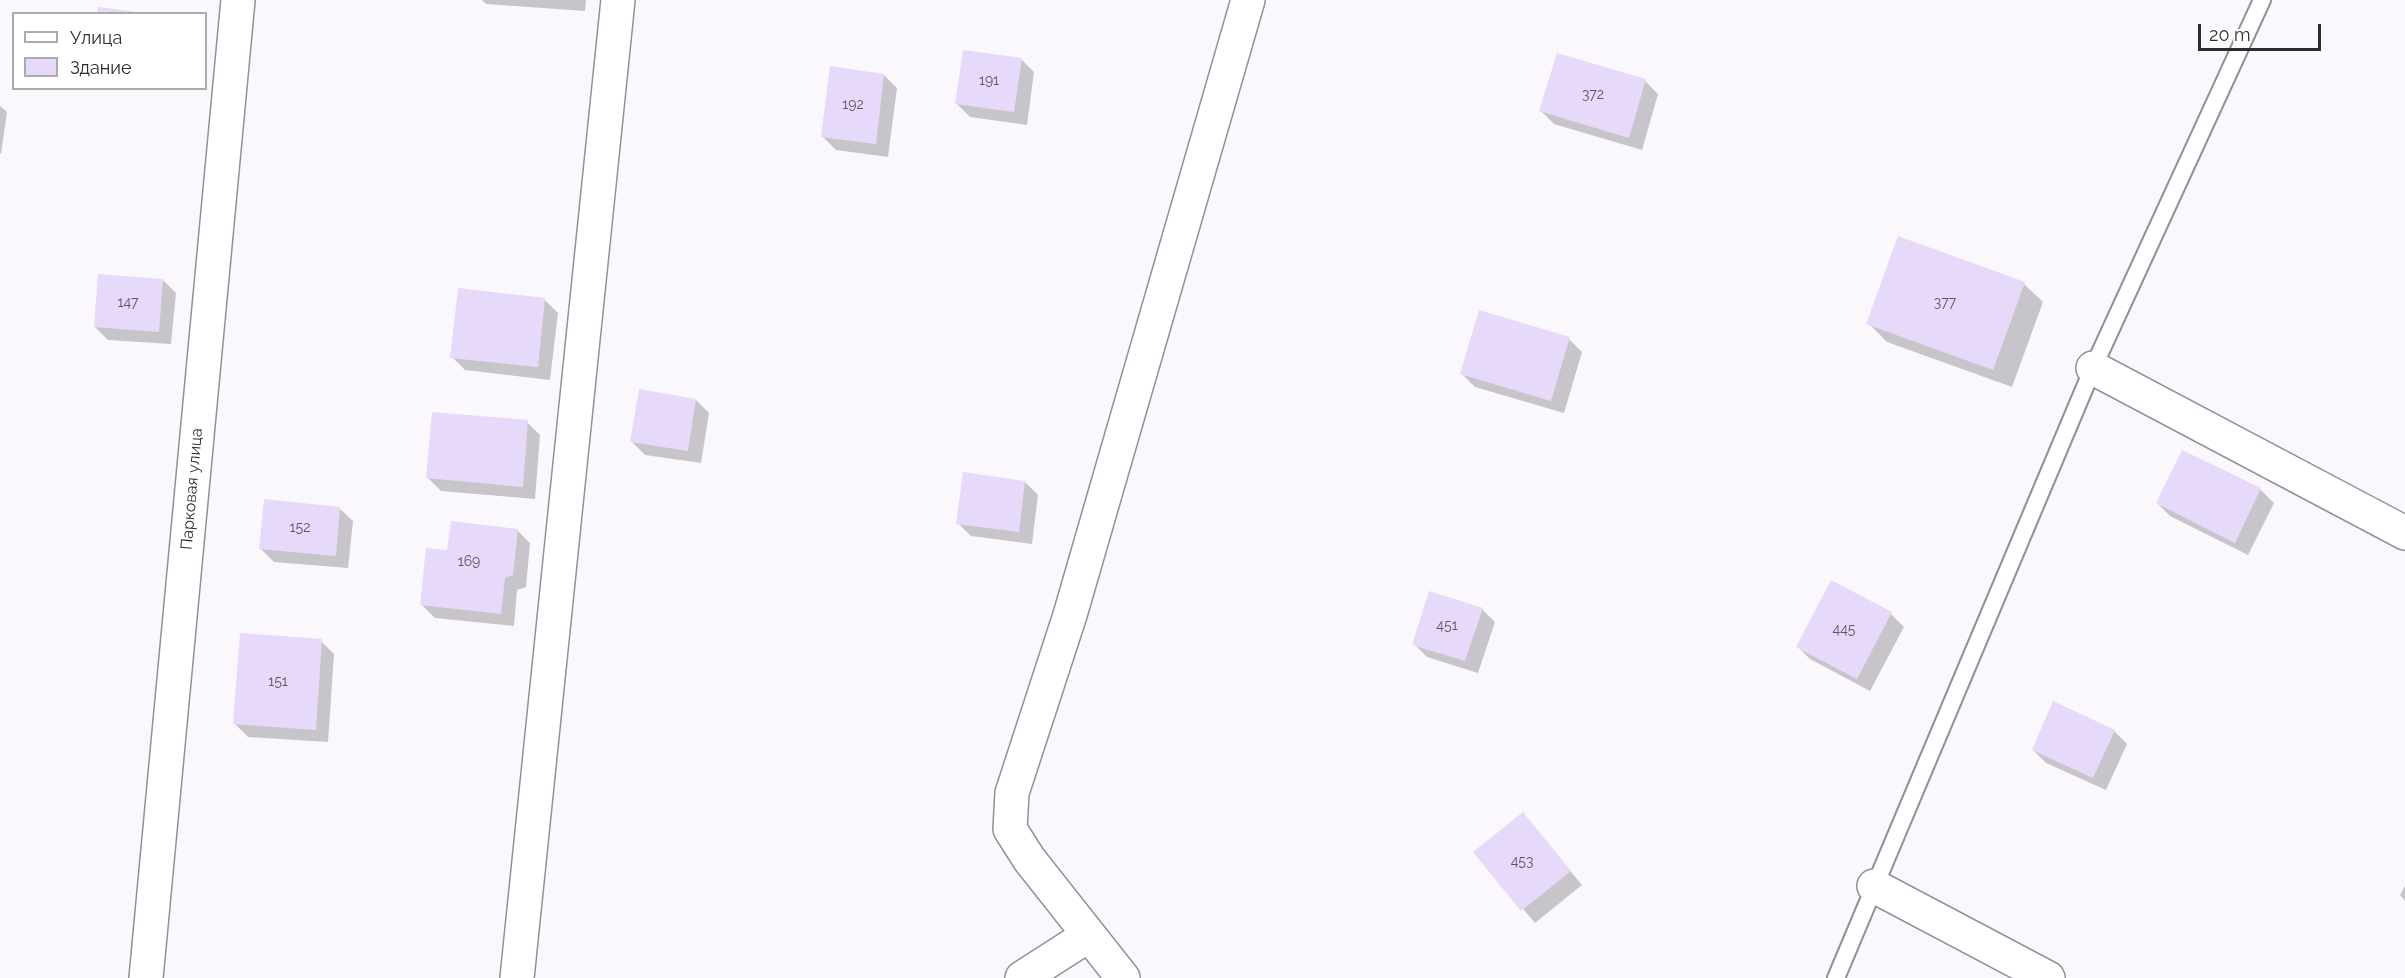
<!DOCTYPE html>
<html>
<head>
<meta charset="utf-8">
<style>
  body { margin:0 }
  #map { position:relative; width:2405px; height:978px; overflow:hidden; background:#faf7fd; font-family:Raleway,sans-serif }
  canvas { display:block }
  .legend { position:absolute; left:12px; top:12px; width:195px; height:78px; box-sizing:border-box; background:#fff; border:2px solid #abaaac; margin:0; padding:8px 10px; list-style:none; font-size:18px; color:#2d2b30 }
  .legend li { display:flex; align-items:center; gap:12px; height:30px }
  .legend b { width:30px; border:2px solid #abaaac }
  .scale { position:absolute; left:2198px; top:24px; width:123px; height:27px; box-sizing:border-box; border:3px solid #2d2b30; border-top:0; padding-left:8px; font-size:18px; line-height:21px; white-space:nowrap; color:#2d2b30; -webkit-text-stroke:4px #fff; paint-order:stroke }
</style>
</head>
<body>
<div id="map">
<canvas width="2405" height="978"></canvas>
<ul class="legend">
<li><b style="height:8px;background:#fff"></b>Улица</li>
<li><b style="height:16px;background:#e7d9fa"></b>Здание</li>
</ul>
<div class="scale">20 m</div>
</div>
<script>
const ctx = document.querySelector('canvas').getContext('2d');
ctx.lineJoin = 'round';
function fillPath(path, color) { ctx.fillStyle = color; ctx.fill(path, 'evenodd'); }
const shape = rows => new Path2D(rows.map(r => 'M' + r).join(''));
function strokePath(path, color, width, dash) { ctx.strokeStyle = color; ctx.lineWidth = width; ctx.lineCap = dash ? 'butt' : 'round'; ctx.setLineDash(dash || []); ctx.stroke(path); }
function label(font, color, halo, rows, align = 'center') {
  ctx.font = font + ' Raleway,sans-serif'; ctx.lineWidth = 5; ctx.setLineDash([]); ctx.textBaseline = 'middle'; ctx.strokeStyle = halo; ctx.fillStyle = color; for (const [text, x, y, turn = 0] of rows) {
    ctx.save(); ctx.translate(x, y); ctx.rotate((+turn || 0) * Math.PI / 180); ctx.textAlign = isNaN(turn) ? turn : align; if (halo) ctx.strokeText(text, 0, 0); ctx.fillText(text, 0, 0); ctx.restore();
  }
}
const shadow = shape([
  [482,0,586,0,585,11,486,4],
  [1021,59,1034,72,1027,125,970,117,957,104],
  [884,75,897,88,888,157,836,150,823,137],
  [1645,81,1658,94,1642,150,1554,124,1541,111],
  [0,106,7,112,1,154,0,153],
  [163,280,176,293,171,344,108,340,95,327],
  [2024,284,2043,302,2012,387,1887,342,1868,323],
  [545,300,558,313,550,380,465,370,452,357],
  [1569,339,1582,352,1564,413,1475,387,1462,374],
  [696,400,709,413,701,463,645,455,632,442],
  [527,422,540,435,535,499,441,491,428,478],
  [2183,452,2261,490,2274,503,2248,555,2170,516,2157,503],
  [1025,482,1038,495,1032,544,971,536,958,523],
  [339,508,353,521,348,568,274,562,261,549],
  [517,530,530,543,526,587,517,590,514,626,435,618,422,605,448,552],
  [1482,609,1495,622,1478,673,1427,657,1414,644],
  [1891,614,1904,627,1870,691,1810,659,1797,646],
  [321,641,334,654,328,742,248,737,235,724],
  [2114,731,2127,744,2106,790,2046,763,2033,750],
  [1523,814,1582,885,1535,923,1475,852],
  [2405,886,2405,901,2400,895]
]);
const building = shape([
  [98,7,138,12,138,14,97,14],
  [963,50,1022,58,1014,112,955,104],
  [1557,53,1646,79,1629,138,1539,111],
  [830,66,884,74,876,144,821,137],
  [1898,236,2025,282,1993,370,1866,324],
  [98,274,163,279,159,332,94,327],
  [458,288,545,298,538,367,450,358],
  [1479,310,1570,337,1551,401,1460,374],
  [639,389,696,399,688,451,630,442],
  [432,412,528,420,523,487,426,478],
  [2182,450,2261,488,2235,543,2156,503],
  [963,472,1025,481,1019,532,956,524],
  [264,499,340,507,336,556,259,549],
  [451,521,518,529,513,575,505,578,501,614,420,605,426,548,447,550],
  [1831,580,1892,612,1857,679,1796,647],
  [1429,591,1483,608,1465,661,1412,645],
  [240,633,322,639,316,730,233,724],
  [2053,701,2115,730,2093,778,2032,750],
  [1523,812,1571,871,1521,911,1473,852]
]);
const service = shape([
  [1836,978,2093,368,2262,0]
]);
const minor = shape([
  [2093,368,2405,533],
  [1874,886,2048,978],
  [146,978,238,0],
  [517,978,618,0],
  [1022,978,1089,935],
  [1123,978,1029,859,1010,829,1012,793,1070,615,1248,0]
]);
const numberNames = [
  ["191",989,81],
  ["372",1593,95],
  ["192",853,105],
  ["147",128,303],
  ["377",1945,303],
  ["152",300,528],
  ["169",469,562],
  ["451",1447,626],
  ["445",1844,630],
  ["151",278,682],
  ["453",1522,862]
];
const streetNames = [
  ["Парковая улица",192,489,-85]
];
fillPath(shadow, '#0003');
fillPath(building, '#e7d9fa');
strokePath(service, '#948f9c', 20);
strokePath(minor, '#948f9c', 36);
strokePath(service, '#fff', 16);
strokePath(minor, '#fff', 33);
label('14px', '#5c5662', null, numberNames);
label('16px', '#2d2b30', '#fff', streetNames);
</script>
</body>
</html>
